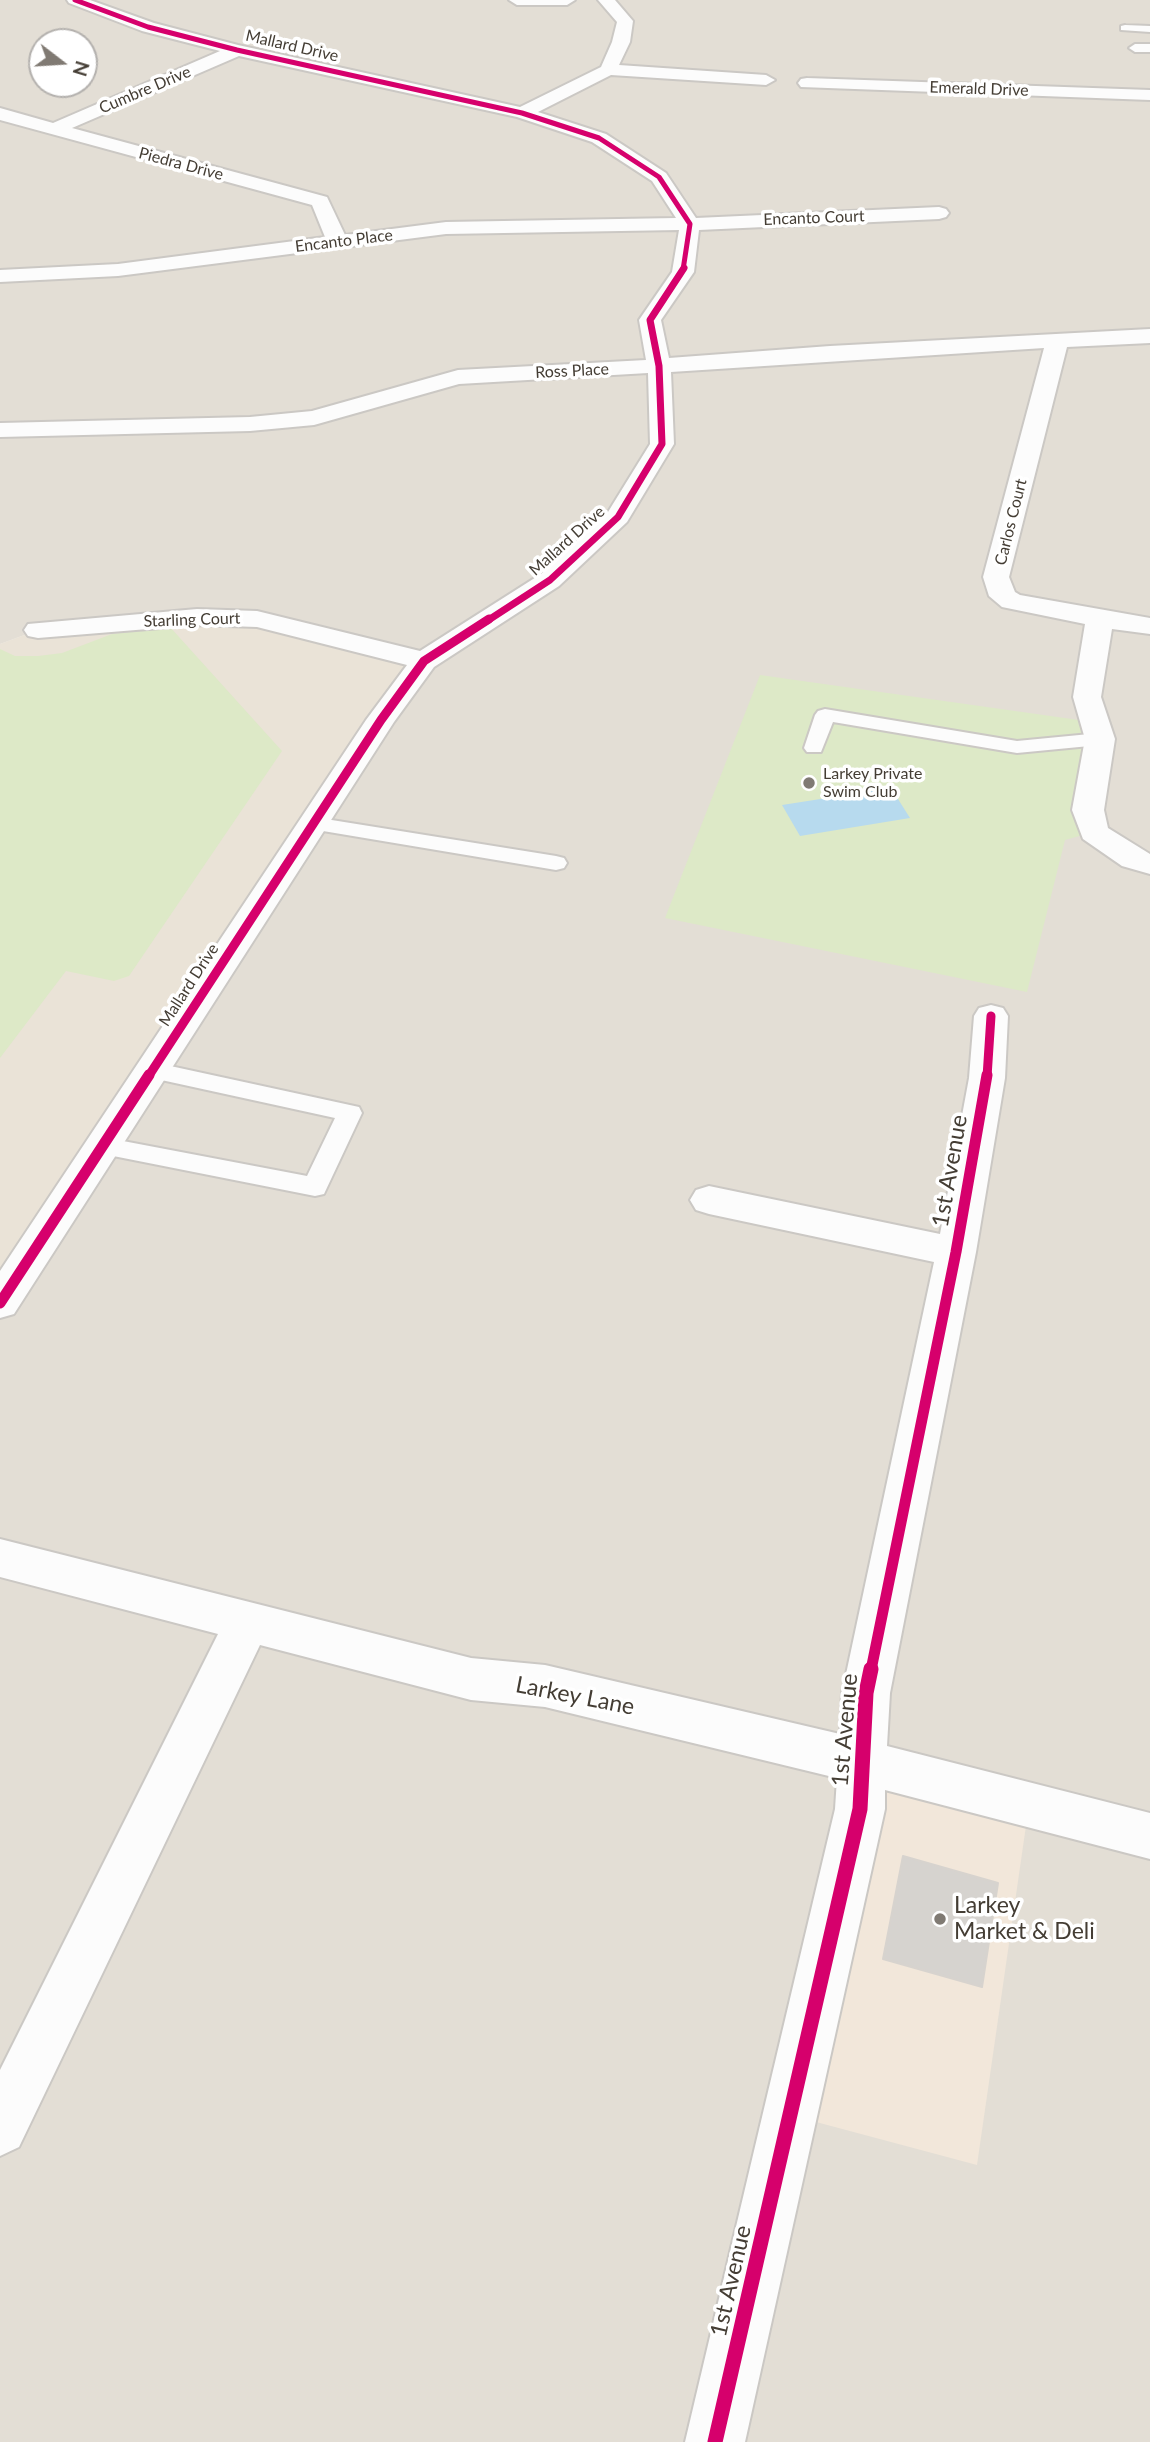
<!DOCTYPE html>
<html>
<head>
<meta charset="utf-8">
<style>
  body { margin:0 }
  #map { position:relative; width:1150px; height:2442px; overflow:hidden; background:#eeece8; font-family:Lato,sans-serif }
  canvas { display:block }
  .north { position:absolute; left:28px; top:28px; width:70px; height:70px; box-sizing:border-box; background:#fff; border:2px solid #b4b1ae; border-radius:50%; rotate:107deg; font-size:19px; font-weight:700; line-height:28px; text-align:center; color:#443d34 }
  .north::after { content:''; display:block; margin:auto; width:24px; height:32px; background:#807a73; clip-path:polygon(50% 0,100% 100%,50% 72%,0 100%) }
</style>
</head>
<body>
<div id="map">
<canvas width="1150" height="2442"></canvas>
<div class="north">N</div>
</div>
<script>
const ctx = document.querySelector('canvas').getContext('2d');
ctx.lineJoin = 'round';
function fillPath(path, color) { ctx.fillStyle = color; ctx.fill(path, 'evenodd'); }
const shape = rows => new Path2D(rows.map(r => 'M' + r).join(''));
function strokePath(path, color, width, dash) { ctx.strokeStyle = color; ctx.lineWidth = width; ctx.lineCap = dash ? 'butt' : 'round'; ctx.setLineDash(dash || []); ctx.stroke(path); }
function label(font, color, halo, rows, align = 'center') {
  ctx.font = font + ' Lato,sans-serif'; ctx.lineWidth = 7; ctx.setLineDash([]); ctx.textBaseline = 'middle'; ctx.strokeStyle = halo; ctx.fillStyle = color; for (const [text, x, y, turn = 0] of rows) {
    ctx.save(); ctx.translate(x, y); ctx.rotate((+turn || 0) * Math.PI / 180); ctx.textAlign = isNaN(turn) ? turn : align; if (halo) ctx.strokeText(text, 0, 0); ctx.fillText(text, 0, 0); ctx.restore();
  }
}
const residential = shape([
  [0,0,1150,0,1150,2442,0,2442,0,1303,38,630,0,644],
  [42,42,84,42,84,84,42,84]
]);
const commercial = shape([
  [863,1762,1029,1805,977,2165,790,2115]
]);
const education = shape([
  [257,619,424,661,0,1303,0,644,38,630]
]);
const green = shape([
  [170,627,282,751,129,976,114,981,66,971,0,1058,0,649,15,656,38,656,62,653,112,634],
  [760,675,1093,722,1094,832,1065,840,1027,992,665,918]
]);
const water = shape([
  [891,788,910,818,800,836,782,805]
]);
const building = shape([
  [903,1856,998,1883,982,1987,883,1959,903,1856]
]);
const service = shape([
  [1125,25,1150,26,1150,32,1121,30,1121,26,1125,25],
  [1150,44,1150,52,1135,52,1129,48,1135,44,1150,44],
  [825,709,1017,741,1100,733,1107,735,1110,739,1107,743,1100,745,1017,753,833,722,821,752,807,752,804,748,815,715,818,711,825,709],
  [313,817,556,856,564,858,567,863,564,868,556,870,305,828,302,823,305,818,313,817],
  [152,1062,359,1107,362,1113,324,1194,315,1196,93,1152,89,1146,93,1140,102,1137,307,1176,335,1118,143,1076,140,1070,143,1064,152,1062]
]);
const minor = shape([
  [67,0,90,0,154,23,238,45,520,107,601,67,612,42,617,22,598,0,615,0,633,21,630,42,619,65,766,75,775,80,766,85,611,75,538,112,606,134,666,173,696,218,939,207,946,209,949,213,946,217,939,219,699,230,694,272,661,320,669,358,830,346,1150,329,1150,343,1067,347,1009,577,1015,592,1020,595,1150,618,1150,634,1112,629,1101,697,1115,739,1104,810,1108,828,1150,854,1150,874,1122,866,1083,839,1072,810,1085,739,1073,697,1085,624,1002,607,989,596,983,577,1044,348,671,372,674,444,627,522,559,586,434,667,394,722,14,1314,0,1318,0,1271,366,720,407,665,257,627,197,625,38,638,28,636,24,630,28,624,197,609,257,611,420,651,541,574,608,512,650,444,648,373,459,384,314,425,250,431,0,437,0,423,250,417,312,411,458,370,646,360,639,320,672,272,679,230,446,234,118,276,0,282,0,270,118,264,325,237,312,205,0,120,0,108,53,123,220,51,142,31,69,3,67,0],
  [239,56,517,117,592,142,652,181,676,218,446,222,345,235,327,197,72,128,239,56],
  [509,0,575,0,567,5,517,5,509,0],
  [807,78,1150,90,1150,100,801,87,798,83,801,79,807,78],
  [991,1005,1003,1008,1008,1016,1005,1078,976,1252,890,1693,887,1746,1150,1813,1150,1859,885,1790,885,1809,745,2442,685,2442,835,1809,837,1778,545,1707,471,1700,260,1645,19,2147,0,2156,0,2070,218,1634,0,1577,0,1539,471,1658,545,1665,840,1734,842,1693,934,1262,709,1214,696,1210,690,1200,696,1190,709,1186,940,1234,969,1078,974,1016,979,1008,991,1005]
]);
const cyclewayFar4 = shape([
  [75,0,148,27,237,50,522,113,599,138,659,177,690,224,683,270]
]);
const cyclewayFar3 = shape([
  [487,621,550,580,618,517,662,444,659,366,650,320,684,268]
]);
const cyclewayFar2 = shape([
  [148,1077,381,720,424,661,489,619],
  [987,1077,991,1016]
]);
const cyclewayFar1 = shape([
  [0,1303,149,1075],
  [871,1670,956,1252,987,1075]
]);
const cycleway = shape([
  [715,2442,860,1809,866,1693,871,1669]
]);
const markers = [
  [809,783,7,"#807a73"],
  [940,1919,7,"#807a73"]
];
const farStreetnames = [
  ["Mallard Drive",292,46,13],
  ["Emerald Drive",979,89,2],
  ["Cumbre Drive",145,90,-23],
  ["Piedra Drive",181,164,15],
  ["Encanto Court",814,218,-2],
  ["Encanto Place",344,241,-7],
  ["Ross Place",572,371,-3],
  ["Carlos Court",1011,522,-76],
  ["Mallard Drive",567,541,-42],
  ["Starling Court",192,620,-2],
  ["Mallard Drive",189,985,-57]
];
const farPoinames = [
  ["Larkey Private",823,774],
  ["Swim Club",823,792]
];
const nearStreetnames = [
  ["1st Avenue",950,1171,-80],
  ["Larkey Lane",575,1696,11],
  ["1st Avenue",845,1730,-85],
  ["1st Avenue",731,2281,-77]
];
const nearPoinames = [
  ["Larkey",954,1906],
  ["Market & Deli",954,1932]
];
fillPath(residential, '#e3ded5');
fillPath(commercial, '#f2e7da');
fillPath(education, '#eae3d7');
fillPath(green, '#dde9c7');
fillPath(water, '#b7daee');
fillPath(building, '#d6d3cf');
strokePath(building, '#d7d3ce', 2);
strokePath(service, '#cbc8c4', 4);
strokePath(minor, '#cbc8c4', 4);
fillPath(service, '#fcfcfc');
fillPath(minor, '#fcfcfc');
strokePath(cyclewayFar4, '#d6006c', 5);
strokePath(cyclewayFar3, '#d6006c', 7);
strokePath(cyclewayFar2, '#d6006c', 9);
strokePath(cyclewayFar1, '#d6006c', 11);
strokePath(cycleway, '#d6006c', 15);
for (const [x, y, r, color] of markers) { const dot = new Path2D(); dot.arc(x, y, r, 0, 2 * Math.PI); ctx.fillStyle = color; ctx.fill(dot); strokePath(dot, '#fff', 2.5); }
label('16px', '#443d34', '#fff', farStreetnames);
label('16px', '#443d34', '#fff', farPoinames, 'left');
label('23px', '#443d34', '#fff', nearStreetnames);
label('23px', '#443d34', '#fff', nearPoinames, 'left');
</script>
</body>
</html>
